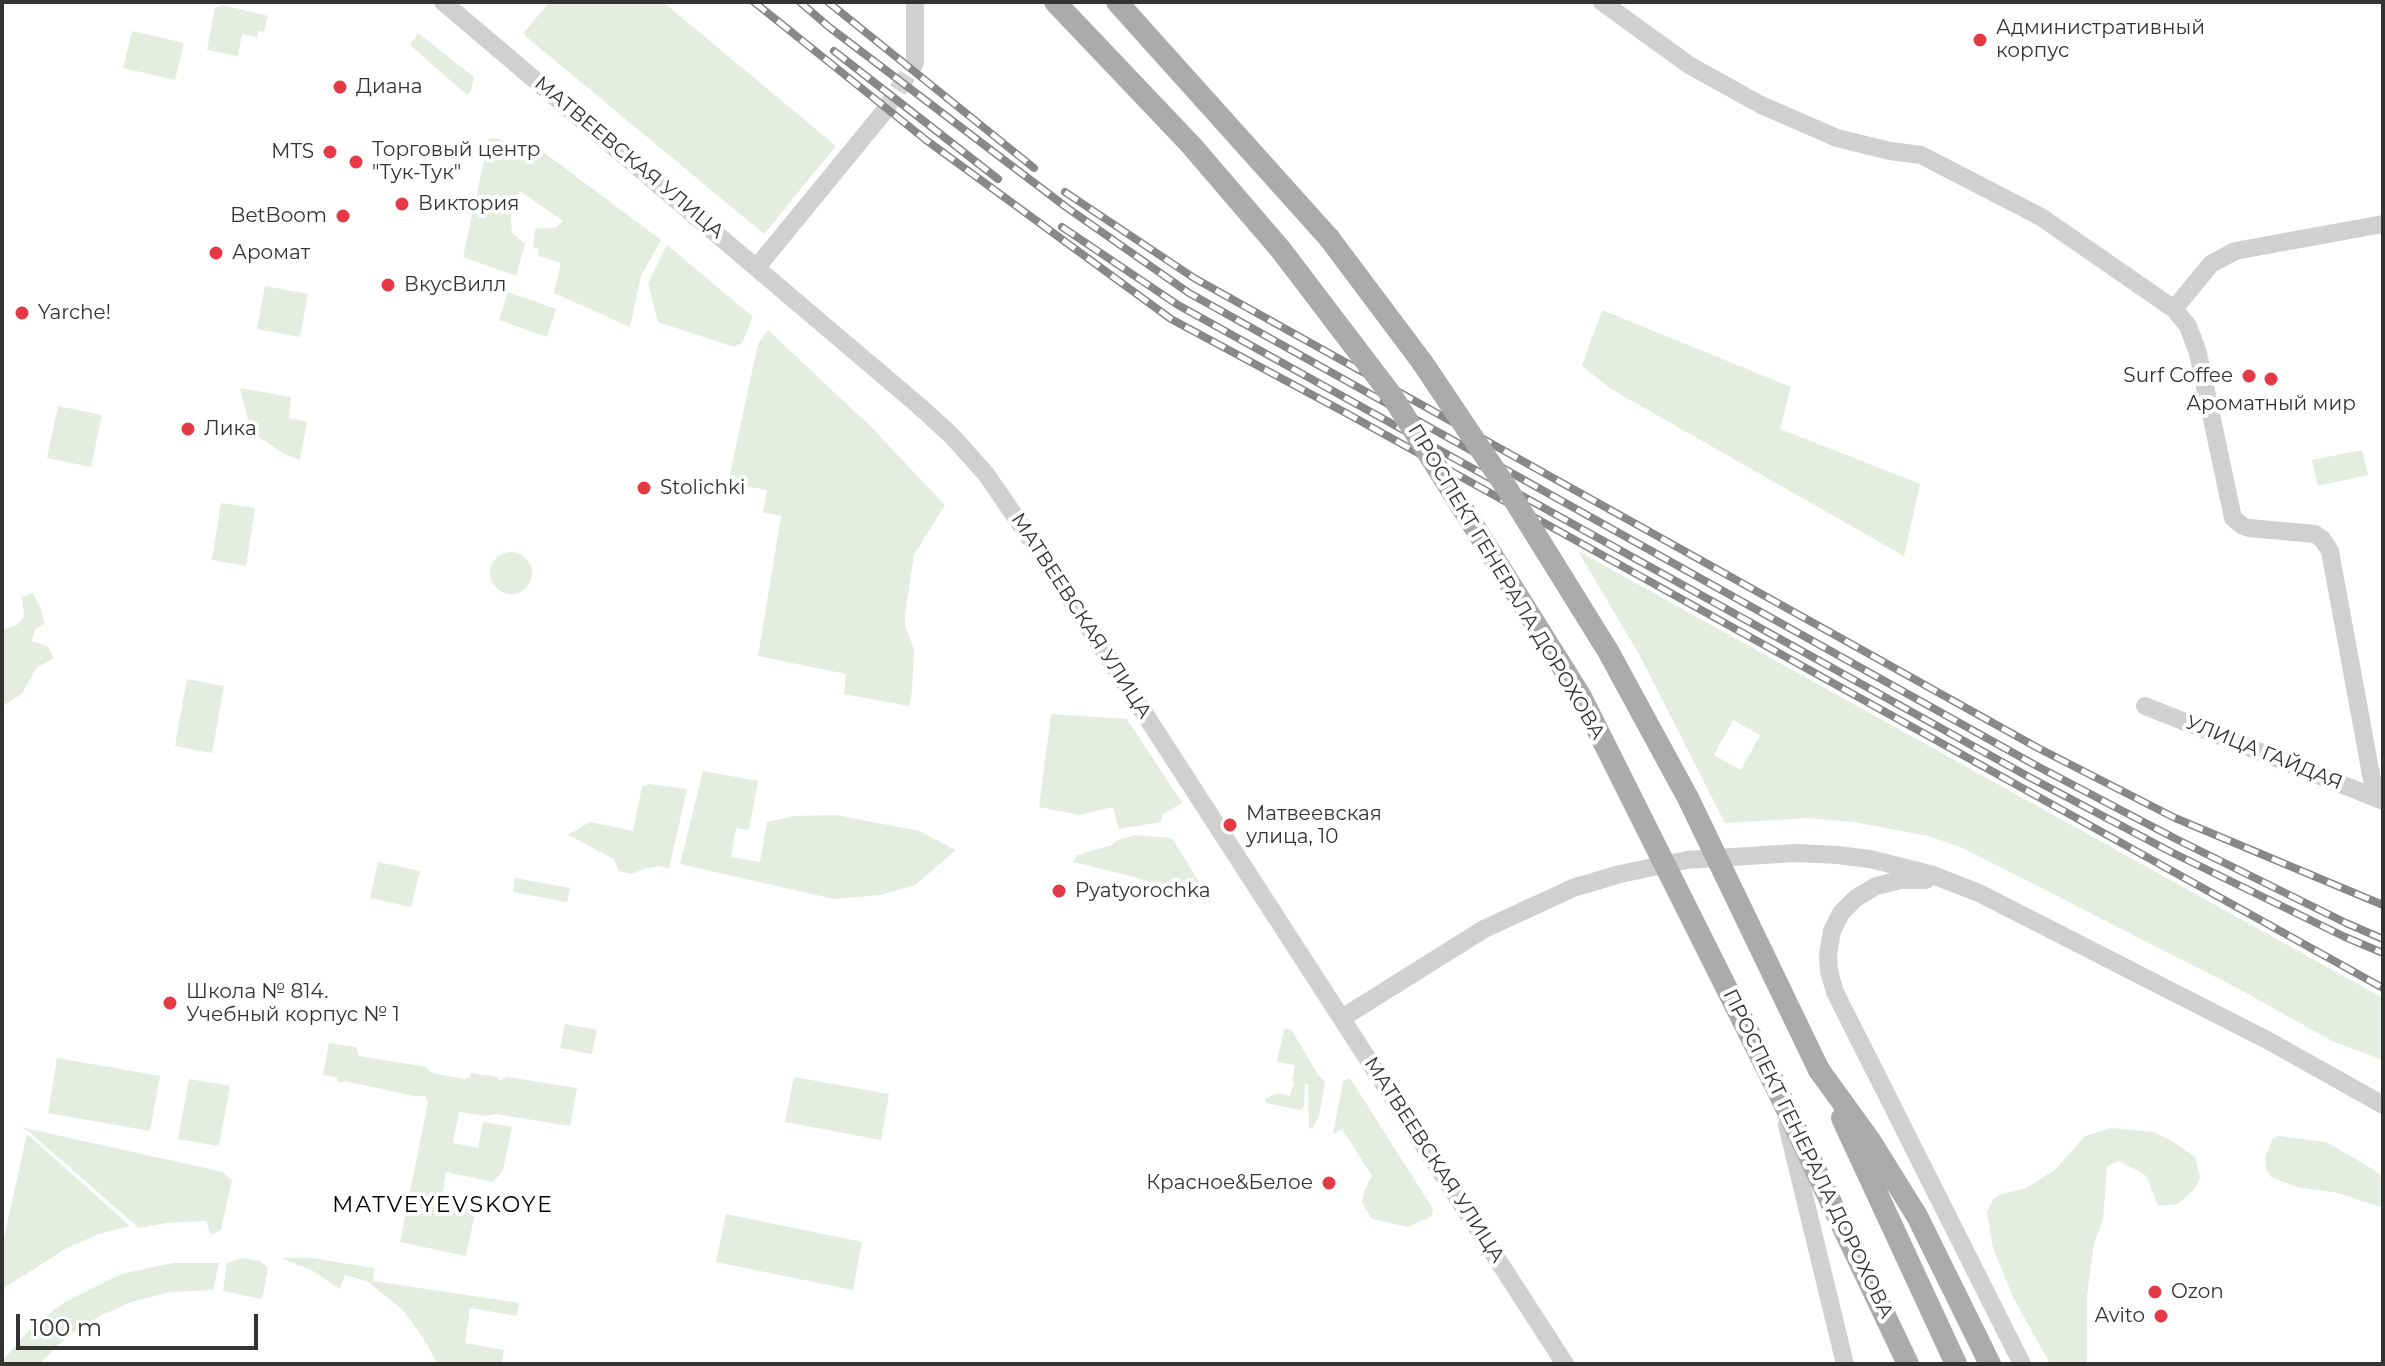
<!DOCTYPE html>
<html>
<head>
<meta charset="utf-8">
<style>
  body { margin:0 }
  #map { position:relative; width:2385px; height:1366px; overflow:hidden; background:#fff; font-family:Montserrat,sans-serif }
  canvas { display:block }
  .frame { position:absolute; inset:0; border:4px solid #333; pointer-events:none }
  .scale { position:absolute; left:16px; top:1314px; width:242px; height:36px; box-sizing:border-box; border:4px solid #333; border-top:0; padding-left:10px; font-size:24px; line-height:28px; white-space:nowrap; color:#333; -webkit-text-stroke:6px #fff; paint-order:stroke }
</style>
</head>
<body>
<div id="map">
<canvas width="2385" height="1366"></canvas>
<div class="frame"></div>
<div class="scale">100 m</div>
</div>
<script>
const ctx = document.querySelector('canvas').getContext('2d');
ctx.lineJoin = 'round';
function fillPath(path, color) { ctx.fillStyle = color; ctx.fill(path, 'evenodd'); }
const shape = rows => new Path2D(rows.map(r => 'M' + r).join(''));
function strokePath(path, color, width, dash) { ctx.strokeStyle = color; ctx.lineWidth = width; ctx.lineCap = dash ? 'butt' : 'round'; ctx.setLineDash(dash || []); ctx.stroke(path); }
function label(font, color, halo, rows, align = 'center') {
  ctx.font = font + ' Montserrat,sans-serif'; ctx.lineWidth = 8; ctx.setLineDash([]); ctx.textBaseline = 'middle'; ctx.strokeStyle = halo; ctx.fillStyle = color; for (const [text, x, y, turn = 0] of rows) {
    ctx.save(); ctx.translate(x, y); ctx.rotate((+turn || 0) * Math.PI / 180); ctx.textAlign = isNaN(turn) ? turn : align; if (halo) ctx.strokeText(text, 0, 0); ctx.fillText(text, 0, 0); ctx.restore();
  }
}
const green = shape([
  [549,2,663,2,836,146,764,234,523,34],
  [223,5,268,16,264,32,258,31,257,37,242,34,238,56,207,50,215,8],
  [132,31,184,43,175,80,123,68],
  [418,33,474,77,471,91,467,95,410,45],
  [489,138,500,139,521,151,530,142,661,240,641,276,630,327,554,293,561,263,538,256,539,249,533,247,535,229,557,227,563,221,520,191,510,208,512,233,525,244,516,276,463,257],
  [667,245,753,317,742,343,734,347,658,322,648,283],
  [265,286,308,294,300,337,257,329],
  [508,292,556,309,547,337,499,320],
  [1602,310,1791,387,1780,429,1920,484,1904,556,1611,389,1582,366],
  [768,330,870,426,945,505,914,555,905,614,905,626,914,649,912,691,909,706,844,694,846,674,758,656,781,516,763,512,767,490,728,483,758,344],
  [240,388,291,397,289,418,307,422,300,460,284,454,251,432],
  [58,406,102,415,91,467,47,458],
  [2362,450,2368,475,2318,486,2312,460],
  [221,503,255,508,246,566,212,560],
  [1578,551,2383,998,2383,1060,2334,1042,2239,989,1963,848,1928,836,1854,822,1808,818,1725,823,1640,656],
  [1733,720,1760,735,1741,770,1714,755],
  '490 573a21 21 0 1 1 42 0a21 21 0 1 1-42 0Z',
  [33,593,42,612,44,624,35,629,32,641,49,647,54,658,36,668,22,694,2,706,2,630,17,625,24,617,22,597],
  [187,679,224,686,212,753,175,746],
  [1051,714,1127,719,1182,803,1163,814,1161,822,1119,829,1113,807,1079,815,1039,807],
  [703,771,758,781,749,830,736,828,731,857,760,862,767,822,794,816,836,815,919,831,956,850,915,885,880,895,834,899,680,864],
  [649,784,687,789,669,869,659,866,643,869,632,874,619,871,614,859,568,835,590,822,633,831,642,787],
  [1134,835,1172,838,1212,903,1134,877,1073,862,1077,855,1112,845,1116,841],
  [378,862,420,871,411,907,370,898],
  [515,878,570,888,567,902,513,892],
  [565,1024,597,1030,592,1054,560,1048],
  [1284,1029,1291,1029,1319,1076,1325,1081,1319,1116,1313,1129,1309,1128,1308,1084,1305,1084,1304,1107,1300,1110,1266,1103,1265,1099,1277,1093,1290,1096,1294,1082,1292,1081,1295,1065,1277,1062],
  [329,1043,356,1047,359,1056,426,1067,432,1073,465,1079,470,1077,471,1073,497,1077,500,1081,507,1077,577,1088,570,1126,496,1114,486,1116,459,1112,453,1143,478,1148,483,1122,512,1127,503,1171,493,1182,446,1172,441,1202,476,1209,466,1256,400,1242,428,1102,425,1096,414,1096,345,1081,339,1083,336,1077,323,1075],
  [57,1058,160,1076,150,1131,48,1113],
  [794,1077,889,1094,881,1140,785,1122],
  [1350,1078,1433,1209,1432,1216,1408,1227,1372,1219,1362,1203,1364,1191,1372,1176,1342,1129,1333,1134,1343,1081],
  [189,1079,230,1086,219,1146,178,1139],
  [20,1127,223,1172,232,1180,221,1230,211,1235,206,1221,166,1223,139,1228,28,1131],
  [2111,1128,2153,1132,2172,1141,2195,1157,2200,1177,2194,1190,2178,1204,2158,1206,2148,1179,2144,1174,2119,1161,2107,1166,2103,1219,2094,1243,2087,1296,2087,1364,2050,1364,2013,1297,1993,1248,1987,1212,1993,1199,1999,1195,2026,1188,2056,1169,2085,1136],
  [27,1134,130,1226,101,1233,67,1248,2,1289,2,1246],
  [2278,1136,2326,1142,2369,1167,2383,1177,2383,1208,2338,1193,2297,1187,2271,1177,2267,1171,2265,1157,2272,1140],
  [726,1214,862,1242,853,1290,716,1262],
  [241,1258,260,1261,268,1268,262,1299,223,1291,227,1263],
  [281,1258,311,1258,374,1268,373,1281,519,1303,517,1316,470,1308,465,1343,504,1350,502,1364,438,1364,420,1333,402,1309,367,1281,345,1275,340,1289,313,1271],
  [173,1263,219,1263,213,1290,171,1292,134,1301,100,1316,68,1336,39,1364,2,1364,2,1361,33,1326,65,1302,121,1274]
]);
const minorTunnel = shape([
  [883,113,915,63]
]);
const minor = shape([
  [443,2,918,405,951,435,986,474,1051,569,1565,1364],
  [1602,2,1689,65,1761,105,1837,138,1890,151,1921,155,2041,217,2174,309,2188,326,2198,353,2233,518,2243,526,2249,528,2315,534,2322,539,2330,551,2372,780,2383,795],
  [915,63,915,2],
  [757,267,883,113],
  [2174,309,2211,264,2235,251,2383,224],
  [2145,706,2383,801],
  [1926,880,1901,880,1876,886,1856,898,1841,913,1832,931,1828,955,1829,971,1835,992,2022,1364],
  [1342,1018,1484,929,1573,888,1620,874,1687,860,1795,853,1838,855,1870,859,1930,874,1979,893,2269,1041,2383,1105],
  [1787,1125,1845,1364]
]);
const major = shape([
  [1117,2,1329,238],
  [1819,1070,1871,1142,1917,1216,1990,1364],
  [1778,1091,1908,1364],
  [1842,1118,1956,1364]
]);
const rail = shape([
  [754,2,926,140,1171,319,1346,413,2383,988],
  [800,2,829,27,1066,207,1189,293,2035,765,2176,839,2346,923,2383,939],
  [828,2,1034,168],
  [834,51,998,179],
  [1065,192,1194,278,2038,748,2175,818,2383,905],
  [1062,227,1178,305,2029,777,2171,852,2345,937,2383,953]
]);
const majorBridge = shape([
  [1055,2,1191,145,1281,250,1392,396,1580,695,1778,1091],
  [1329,238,1422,362,1508,490,1608,651,1688,798,1819,1070]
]);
const markers = [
  [1980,40,8,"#e63946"],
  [340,87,8,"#e63946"],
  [330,152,8,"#e63946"],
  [356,162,8,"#e63946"],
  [402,204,8,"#e63946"],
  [343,216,8,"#e63946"],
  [216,253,8,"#e63946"],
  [388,285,8,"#e63946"],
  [22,313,8,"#e63946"],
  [2249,376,8,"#e63946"],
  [2271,379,8,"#e63946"],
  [188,429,8,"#e63946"],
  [644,488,8,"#e63946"],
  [1230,825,8,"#e63946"],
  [1059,891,8,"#e63946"],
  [170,1003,8,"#e63946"],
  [1329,1183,8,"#e63946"],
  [2155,1292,8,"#e63946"],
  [2161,1316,8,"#e63946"]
];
const poiNames = [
  ["Административный",1996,28],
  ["корпус",1996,51],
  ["Диана",356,87],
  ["Торговый центр",372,150],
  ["\"Тук-Тук\"",372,173],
  ["MTS",314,152,"right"],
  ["Виктория",418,204],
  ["BetBoom",327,216,"right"],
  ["Аромат",232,253],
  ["ВкусВилл",404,285],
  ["Yarche!",38,313],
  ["Surf Coffee",2233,376,"right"],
  ["Ароматный мир",2271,404,"center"],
  ["Лика",204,429],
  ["Stolichki",660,488],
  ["Матвеевская",1246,814],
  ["улица, 10",1246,837],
  ["Pyatyorochka",1075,891],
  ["Школа № 814.",186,992],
  ["Учебный корпус № 1",186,1015],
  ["Красное&Белое",1313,1183,"right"],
  ["Ozon",2171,1292],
  ["Avito",2145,1316,"right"]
];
const streetNames = [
  ["МАТВЕЕВСКАЯ УЛИЦА",629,158,40],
  ["ПРОСПЕКТ ГЕНЕРАЛА ДОРОХОВА",1506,582,59],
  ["МАТВЕЕВСКАЯ УЛИЦА",1081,616,57],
  ["УЛИЦА ГАЙДАЯ",2264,753,22],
  ["ПРОСПЕКТ ГЕНЕРАЛА ДОРОХОВА",1808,1154,64],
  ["МАТВЕЕВСКАЯ УЛИЦА",1434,1160,57]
];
const neighbourhoodNames = [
  ["MATVEYEVSKOYE",443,1206]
];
fillPath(green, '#e6ecdf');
strokePath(minorTunnel, '#d6d6d6', 18, [18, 9]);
strokePath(minor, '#d0d0d0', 18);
strokePath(major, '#ababab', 22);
strokePath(rail, '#888', 8);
strokePath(rail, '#fff', 5, [15]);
strokePath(majorBridge, '#ababab', 22);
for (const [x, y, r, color] of markers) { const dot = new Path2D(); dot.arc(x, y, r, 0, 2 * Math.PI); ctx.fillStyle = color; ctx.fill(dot); strokePath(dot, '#fff', 3); }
label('20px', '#333', '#fff', poiNames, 'left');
label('20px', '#333', '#fff', streetNames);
ctx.letterSpacing = '2px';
label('22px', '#000', '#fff', neighbourhoodNames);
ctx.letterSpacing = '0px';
</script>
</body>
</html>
